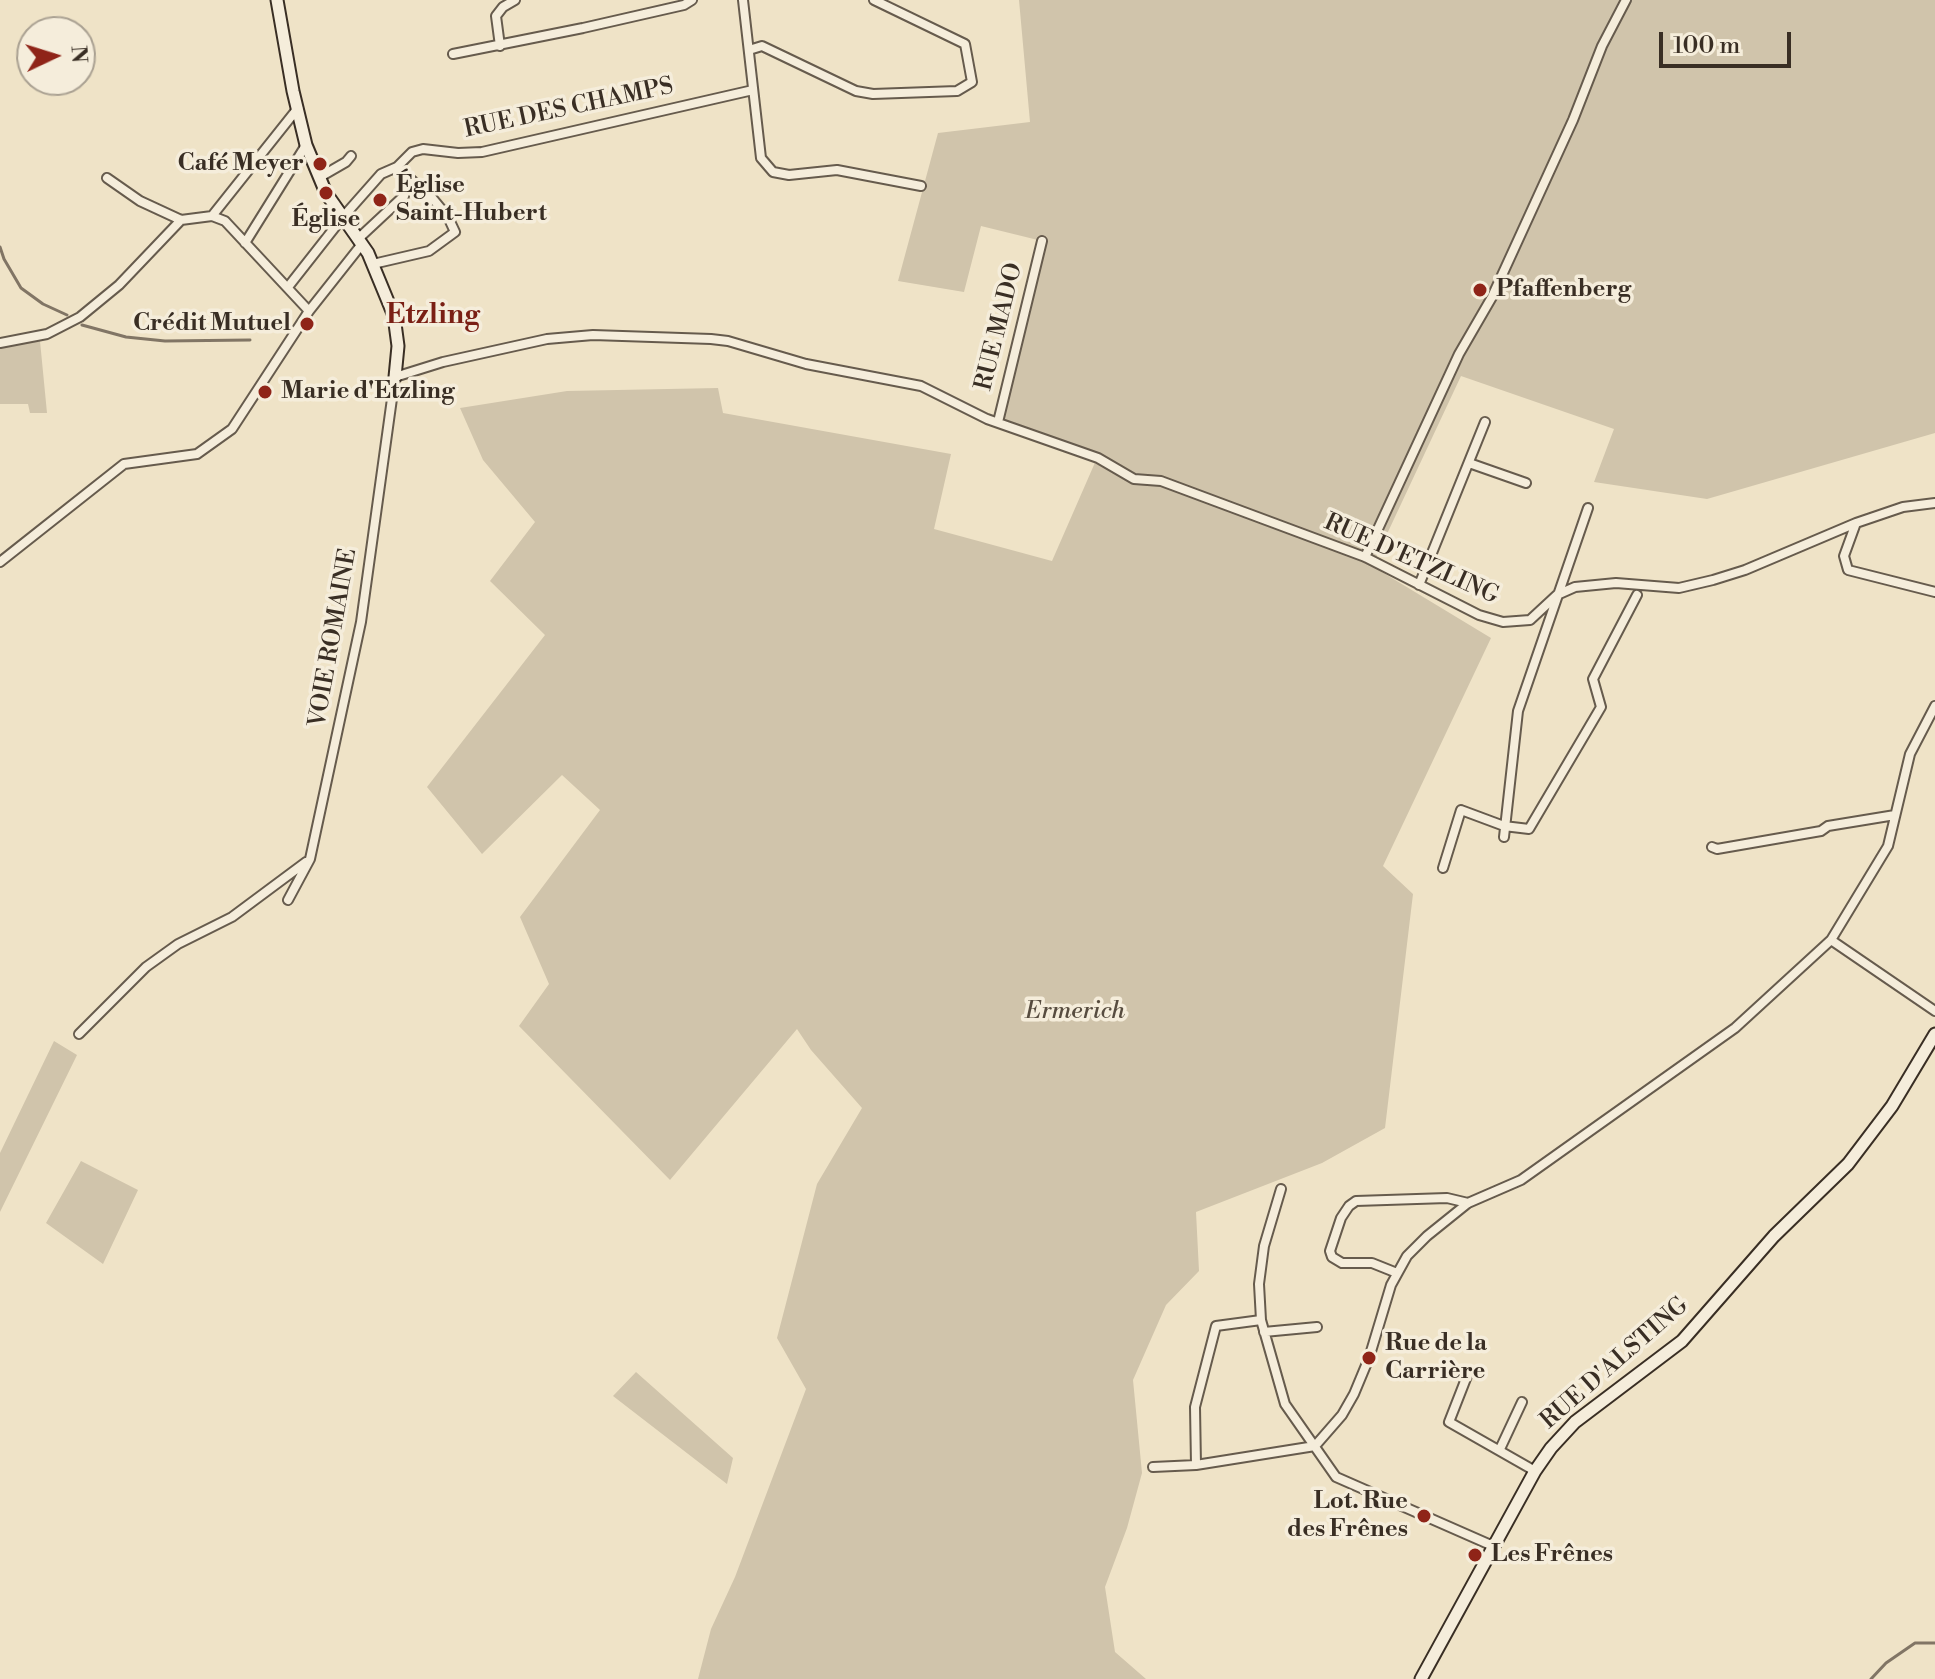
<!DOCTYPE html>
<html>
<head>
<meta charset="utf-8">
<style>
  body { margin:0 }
  #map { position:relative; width:1935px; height:1679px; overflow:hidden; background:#efe3c7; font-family:"Libre Bodoni",serif }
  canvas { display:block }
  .north { position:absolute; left:16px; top:16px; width:80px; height:80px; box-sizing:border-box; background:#f5eddb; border:2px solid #aaa192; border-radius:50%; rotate:86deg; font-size:22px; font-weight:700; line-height:32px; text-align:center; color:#392e24 }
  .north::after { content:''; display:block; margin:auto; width:28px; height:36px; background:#8f2418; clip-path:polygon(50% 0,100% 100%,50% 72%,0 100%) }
  .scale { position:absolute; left:1659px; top:32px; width:132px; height:36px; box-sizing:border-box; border:4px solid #392e24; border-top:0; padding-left:10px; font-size:24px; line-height:28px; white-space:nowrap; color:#392e24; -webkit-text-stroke:6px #f5eddb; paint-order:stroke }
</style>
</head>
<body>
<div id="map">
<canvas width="1935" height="1679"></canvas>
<div class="north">N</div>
<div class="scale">100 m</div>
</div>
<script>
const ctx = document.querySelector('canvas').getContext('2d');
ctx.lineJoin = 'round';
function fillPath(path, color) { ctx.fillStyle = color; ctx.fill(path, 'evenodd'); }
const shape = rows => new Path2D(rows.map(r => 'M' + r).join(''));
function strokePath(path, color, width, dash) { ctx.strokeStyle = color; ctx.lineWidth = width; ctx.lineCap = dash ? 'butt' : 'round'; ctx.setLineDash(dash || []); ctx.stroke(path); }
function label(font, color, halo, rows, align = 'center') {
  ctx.font = font + ' "Libre Bodoni",serif'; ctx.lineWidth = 7; ctx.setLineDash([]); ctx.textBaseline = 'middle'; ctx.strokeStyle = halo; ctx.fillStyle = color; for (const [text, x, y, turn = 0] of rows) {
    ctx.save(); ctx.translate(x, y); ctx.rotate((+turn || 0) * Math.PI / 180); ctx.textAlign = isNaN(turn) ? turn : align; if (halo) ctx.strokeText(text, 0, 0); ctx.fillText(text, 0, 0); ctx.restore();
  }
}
const green = shape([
  [1019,0,1935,0,1935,433,1707,499,1594,482,1614,429,1461,376,1372,566,1491,638,1383,866,1413,894,1385,1128,1322,1163,1196,1212,1199,1271,1166,1305,1133,1380,1142,1473,1127,1528,1105,1587,1115,1652,1146,1679,698,1679,711,1629,735,1577,806,1389,777,1338,817,1184,862,1108,811,1050,797,1029,670,1180,519,1026,549,984,520,917,600,810,562,775,482,854,427,787,545,635,490,581,535,522,483,460,460,408,567,391,718,388,723,413,951,454,934,529,1052,561,1097,458,998,422,1042,241,981,226,964,292,898,281,938,133,1030,122],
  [40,341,47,413,30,413,28,404,0,404,0,348],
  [54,1041,77,1055,0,1212,0,1153],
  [81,1161,138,1190,103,1264,46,1223],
  [636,1372,733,1458,727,1484,613,1396]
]);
const stream = shape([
  [0,247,4,259,21,288,43,304,67,315],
  [82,325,126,337,165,341,250,340],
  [1871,1679,1886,1663,1915,1643,1935,1643]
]);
const street = shape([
  [743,0,761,158,773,172,789,175,837,170,921,186],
  [500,46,496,16,503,7,515,0],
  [749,50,762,46,856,91,873,94,957,91,972,82,965,44,874,0],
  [453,54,583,28,684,5,692,0],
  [320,177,346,162,351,156],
  [107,178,140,201,181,220],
  [212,216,298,108],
  [359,238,404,196],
  [245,243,306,145],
  [373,264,429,251,455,232,448,217,433,199,397,167],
  [288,287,343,217,381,174,397,167,412,152,423,149,458,153,482,152,753,90],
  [0,343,47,334,80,317,119,285,181,220,212,216,225,221,309,311],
  [998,422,1042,241],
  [1469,463,1526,483],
  [1856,523,1844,556,1848,570,1935,592],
  [1365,557,1459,354,1492,297,1573,120,1602,46,1626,0],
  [0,562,124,464,197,454,232,429,309,311,362,244],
  [1419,585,1485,422],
  [1504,837,1518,711,1588,508],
  [1712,847,1717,849,1821,831,1828,826,1895,815],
  [1443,868,1461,810,1504,826,1529,829,1601,707,1593,679,1637,595],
  [288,900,310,859,361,622,395,377,443,362,547,339,593,335,711,339,728,341,806,364,921,386,987,419,1098,458,1134,479,1161,481,1365,557,1479,615,1503,622,1530,620,1557,595,1575,587,1616,583,1679,588,1713,580,1745,570,1856,523,1903,507,1935,503],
  [1831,940,1888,846,1910,754,1935,706],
  [79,1034,146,967,178,944,232,917,306,862],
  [1281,1189,1264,1246,1259,1284,1261,1320,1285,1404,1336,1477,1493,1546],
  [1397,1273,1372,1263,1342,1263,1332,1257,1330,1251,1341,1218,1349,1206,1356,1201,1447,1198,1468,1203],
  [1264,1332,1317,1327],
  [1467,1376,1449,1422,1535,1471],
  [1315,1446,1342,1415,1354,1394,1369,1358,1391,1285,1407,1256,1427,1236,1468,1203,1521,1180,1735,1028,1831,940,1935,1011],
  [1500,1449,1522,1402],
  [1196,1465,1195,1407,1216,1326,1261,1320],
  [1153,1467,1196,1465,1315,1446]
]);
const secondary = shape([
  [277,0,293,91,306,145,326,193,368,253,394,316,398,346,395,377],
  [1421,1679,1535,1471,1551,1448,1575,1422,1682,1341,1774,1236,1848,1164,1892,1106,1935,1034]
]);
const markers = [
  [320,164,8,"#8f2418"],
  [326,193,8,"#8f2418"],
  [380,200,8,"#8f2418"],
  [1480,290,8,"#8f2418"],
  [307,324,8,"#8f2418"],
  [265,392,8,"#8f2418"],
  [1369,1358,8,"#8f2418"],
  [1424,1516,8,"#8f2418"],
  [1475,1555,8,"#8f2418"]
];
const streetNames = [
  ["RUE DES CHAMPS",569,109,-12],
  ["RUE MADO",1000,327,-76],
  ["RUE D'ETZLING",1411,560,24],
  ["VOIE ROMAINE",334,638,-80],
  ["RUE D'ALSTING",1615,1364,-41]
];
const poiNames = [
  ["Café Meyer",304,164,"right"],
  ["Église",396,186],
  ["Saint-Hubert",396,214],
  ["Église",326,220,"center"],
  ["Pfaffenberg",1496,290],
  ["Crédit Mutuel",291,324,"right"],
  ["Marie d'Etzling",281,392],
  ["Rue de la",1385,1344],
  ["Carrière",1385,1372],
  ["Lot. Rue",1408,1502,"right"],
  ["des Frênes",1408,1530,"right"],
  ["Les Frênes",1491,1555]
];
const parkNames = [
  ["Ermerich",1075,1012]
];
const quarterNames = [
  ["Etzling",433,316]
];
fillPath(green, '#d0c4ab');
strokePath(stream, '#817565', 3);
strokePath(street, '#665b4d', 12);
strokePath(secondary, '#392e24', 15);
strokePath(street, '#f5eddb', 8);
strokePath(secondary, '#f5eddb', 11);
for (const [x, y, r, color] of markers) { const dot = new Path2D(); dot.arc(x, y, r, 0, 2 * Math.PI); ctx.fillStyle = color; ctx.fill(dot); strokePath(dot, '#f5eddb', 3); }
label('24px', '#392e24', '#f5eddb', streetNames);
label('bold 24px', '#392e24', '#f5eddb', poiNames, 'left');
label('italic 24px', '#574c3f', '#f5eddb', parkNames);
label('bold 28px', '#7a1f14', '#f5eddb', quarterNames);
</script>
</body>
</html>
